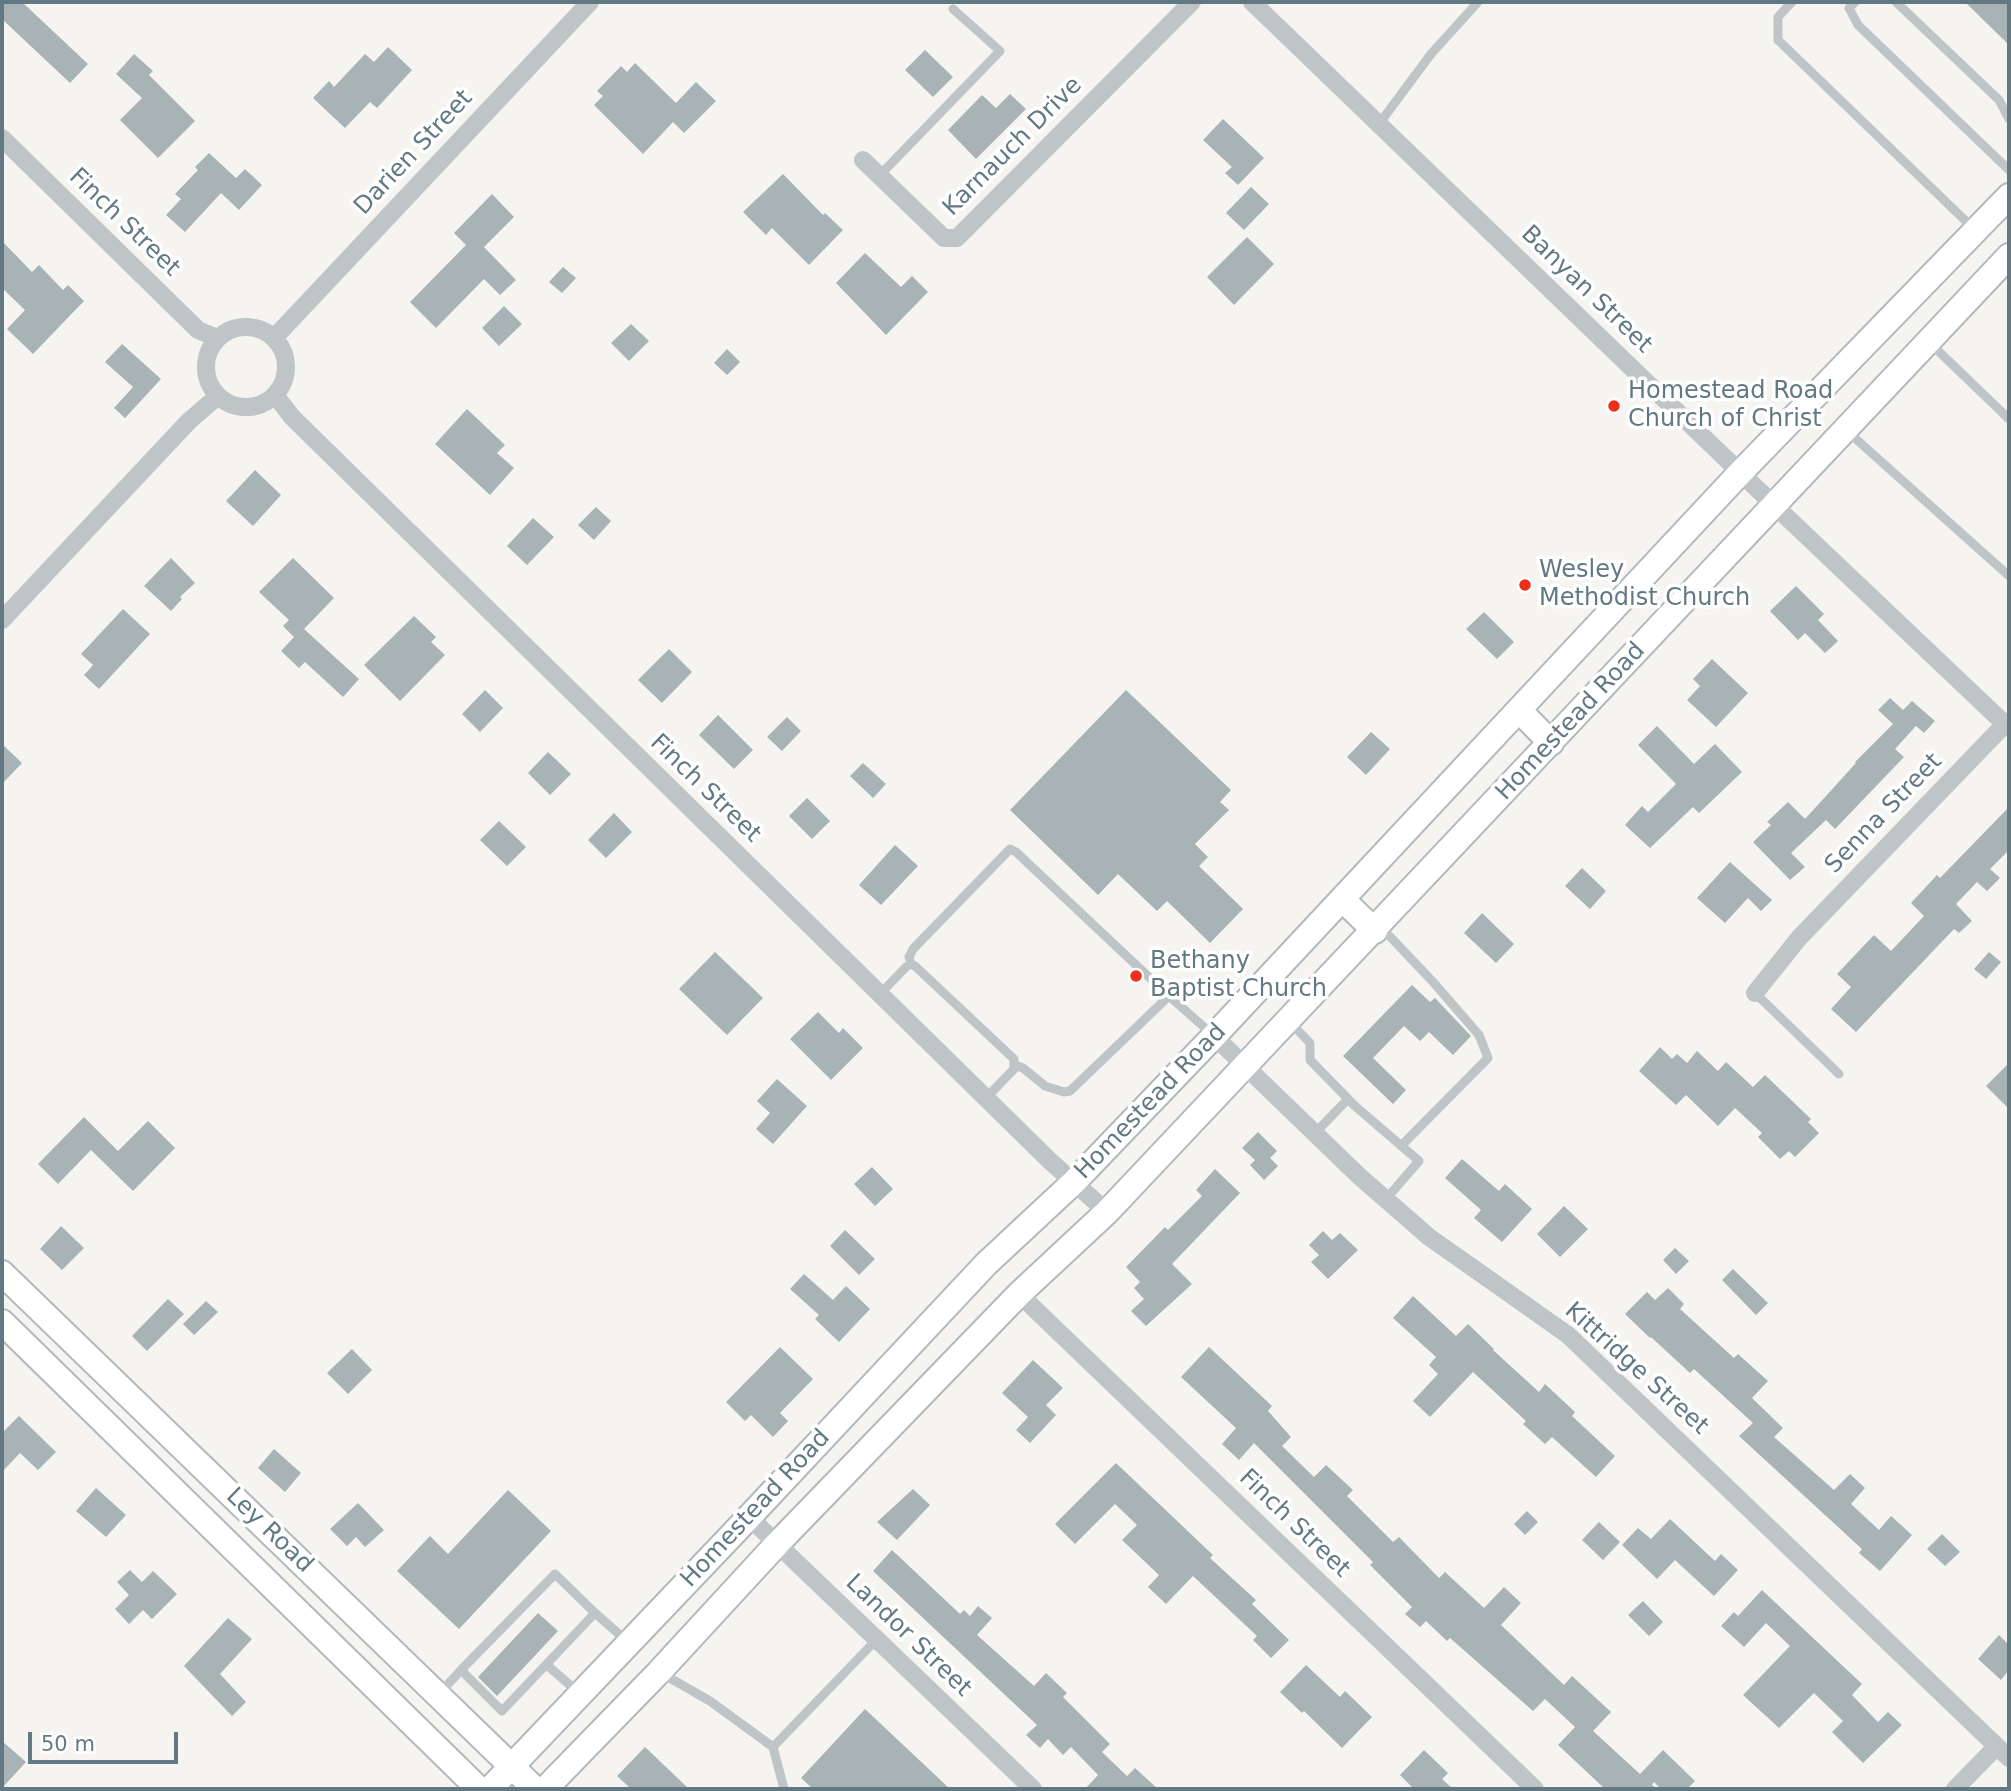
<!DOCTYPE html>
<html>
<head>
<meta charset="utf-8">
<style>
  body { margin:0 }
  #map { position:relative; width:2011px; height:1791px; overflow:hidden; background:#f5f4f1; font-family:"DejaVu Sans",sans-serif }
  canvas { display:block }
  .frame { position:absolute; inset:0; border:4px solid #627983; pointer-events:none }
  .scale { position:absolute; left:28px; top:1732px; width:150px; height:32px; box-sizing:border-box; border:4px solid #627983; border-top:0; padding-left:9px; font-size:21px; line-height:24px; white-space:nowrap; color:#627983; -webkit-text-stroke:5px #fff; paint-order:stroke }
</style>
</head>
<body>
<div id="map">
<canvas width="2011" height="1791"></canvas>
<div class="frame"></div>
<div class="scale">50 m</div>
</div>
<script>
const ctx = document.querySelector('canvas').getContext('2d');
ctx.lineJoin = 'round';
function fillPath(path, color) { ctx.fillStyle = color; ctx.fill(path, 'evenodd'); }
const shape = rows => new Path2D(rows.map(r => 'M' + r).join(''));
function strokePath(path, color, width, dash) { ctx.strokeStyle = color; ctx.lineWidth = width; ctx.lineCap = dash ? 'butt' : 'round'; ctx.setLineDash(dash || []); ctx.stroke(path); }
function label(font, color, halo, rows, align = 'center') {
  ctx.font = font + ' "DejaVu Sans",sans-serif'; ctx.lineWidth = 7; ctx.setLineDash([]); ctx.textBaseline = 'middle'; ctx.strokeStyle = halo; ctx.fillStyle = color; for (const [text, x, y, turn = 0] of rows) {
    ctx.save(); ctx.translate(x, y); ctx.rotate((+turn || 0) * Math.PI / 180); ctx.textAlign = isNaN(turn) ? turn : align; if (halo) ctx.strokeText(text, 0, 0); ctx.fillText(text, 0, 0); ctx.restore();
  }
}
const building = shape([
  [2,2,22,2,88,64,70,83,2,19],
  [1965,2,2009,2,2009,45],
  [388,47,412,70,377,108,370,102,345,128,313,98,329,81,334,87,365,54,374,62],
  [925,50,953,77,933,97,905,70],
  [134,54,153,71,149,75,195,121,158,158,120,120,142,98,116,74],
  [635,63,676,103,696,82,716,101,684,133,673,122,643,154,594,105,603,96,597,91,621,66,627,72],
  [1010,94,1026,109,976,159,948,130,982,95,996,108],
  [1223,119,1264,158,1238,185,1225,173,1232,167,1203,140],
  [209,153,236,178,245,169,262,185,239,210,221,193,185,232,166,215,181,199,175,194,198,170,195,167],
  [783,174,823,215,825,213,843,230,809,265,772,228,766,235,743,212],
  [1251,187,1269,204,1244,230,1226,213],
  [492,194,514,217,484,247,516,280,500,295,484,279,436,328,410,302,466,245,454,233],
  [1247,237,1274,264,1234,305,1207,277],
  [2,241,32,272,39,265,63,290,68,285,84,301,33,354,7,329,25,310,2,288],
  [865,253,901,287,912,276,928,292,886,335,836,283],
  [563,267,576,278,562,293,549,282],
  [504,306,522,324,499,346,482,328],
  [631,324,649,341,629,361,611,343],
  [122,344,161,379,125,418,114,408,133,387,105,362],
  [727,349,740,362,727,375,714,363],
  [467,409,505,445,497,453,514,468,490,495,435,444],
  [255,470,281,495,253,526,226,501],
  [596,507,611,521,594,540,578,525],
  [533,518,554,537,527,565,507,546],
  [171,558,195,583,180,597,182,599,171,611,144,586],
  [293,558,334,598,304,629,359,679,343,697,305,662,299,668,281,651,294,637,283,626,289,620,259,592],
  [1796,586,1824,614,1818,620,1838,641,1825,653,1805,633,1798,640,1770,611],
  [123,609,150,634,99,689,84,675,93,665,81,654],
  [1484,612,1514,642,1497,659,1466,629],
  [414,616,436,637,431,642,445,655,400,701,364,665],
  [669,649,692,672,662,703,638,680],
  [1712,659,1748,693,1716,727,1687,700,1700,686,1693,679],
  [485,690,503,708,480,732,462,714],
  [1126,690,1231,790,1220,802,1229,810,1195,844,1208,857,1199,866,1243,909,1210,943,1167,901,1157,911,1118,874,1098,895,1010,810],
  [1890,698,1903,710,1912,701,1935,721,1924,733,1916,726,1895,749,1904,757,1835,829,1826,820,1791,853,1805,867,1790,880,1753,842,1771,825,1767,822,1788,802,1805,819,1856,763,1855,762,1893,724,1878,710],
  [718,715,753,750,734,769,699,735],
  [787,717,801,731,782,751,767,737],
  [1657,726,1694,764,1715,744,1742,772,1699,813,1693,807,1650,848,1625,825,1642,806,1648,812,1676,784,1638,745],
  [1371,732,1390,749,1366,775,1347,757],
  [2,744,22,763,2,784],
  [548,752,571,774,550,795,528,773],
  [863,763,886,784,873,798,850,776],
  [807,798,830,821,812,839,789,816],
  [2009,807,2009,850,1990,869,2000,878,1987,891,1977,882,1956,904,1972,921,1959,933,1954,929,1856,1032,1831,1009,1851,987,1837,974,1874,935,1891,951,1924,916,1911,903,1937,875,1940,878],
  [614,813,632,832,606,858,588,840],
  [499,821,526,847,507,866,480,840],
  [895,845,918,866,881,905,859,885],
  [1730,862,1772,900,1761,911,1748,898,1725,923,1697,898],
  [1582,868,1606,891,1590,909,1565,886],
  [1482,913,1514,944,1496,963,1464,933],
  [715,952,763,998,727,1035,679,989],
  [1989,952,2001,962,1986,979,1974,969],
  [1412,985,1430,1002,1435,998,1471,1036,1453,1055,1429,1032,1420,1041,1404,1026,1373,1058,1406,1090,1393,1104,1343,1056],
  [818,1012,839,1033,843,1028,863,1048,831,1080,790,1039],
  [1660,1047,1672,1059,1677,1054,1687,1063,1697,1051,1718,1071,1726,1062,1753,1087,1765,1075,1811,1119,1808,1122,1819,1133,1795,1157,1789,1151,1780,1159,1758,1137,1762,1133,1735,1108,1718,1126,1686,1095,1676,1105,1639,1071],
  [2009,1063,2009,1109,1986,1086],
  [777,1079,807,1106,773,1144,756,1129,770,1113,757,1101],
  [84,1117,118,1151,148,1121,175,1148,133,1191,91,1150,58,1184,38,1164],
  [1258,1132,1277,1151,1270,1158,1278,1166,1264,1180,1250,1165,1255,1160,1242,1148],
  [1462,1159,1499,1191,1505,1184,1532,1209,1502,1242,1474,1218,1481,1210,1445,1178],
  [872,1167,893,1189,875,1206,854,1184],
  [1215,1169,1240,1193,1172,1264,1192,1284,1146,1326,1131,1311,1144,1299,1134,1288,1140,1282,1126,1267,1165,1227,1168,1230,1202,1196,1196,1190],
  [1564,1206,1588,1229,1560,1257,1537,1234],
  [61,1226,84,1248,62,1270,40,1249],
  [845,1230,875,1259,859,1275,830,1246],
  [1323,1231,1332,1240,1340,1233,1358,1250,1328,1279,1311,1262,1319,1255,1309,1245],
  [1675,1248,1689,1261,1676,1274,1663,1260],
  [1733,1269,1768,1303,1756,1315,1722,1280],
  [804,1274,833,1300,846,1286,870,1309,839,1342,815,1319,819,1315,790,1289],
  [1668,1288,1684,1304,1680,1309,1734,1358,1738,1354,1768,1381,1752,1398,1783,1428,1774,1437,1834,1490,1850,1474,1865,1488,1851,1504,1879,1530,1891,1516,1912,1535,1880,1571,1859,1553,1862,1549,1739,1436,1753,1423,1694,1369,1690,1373,1651,1337,1650,1338,1625,1314,1647,1292,1655,1300],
  [1413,1296,1456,1336,1468,1324,1494,1349,1493,1350,1539,1392,1545,1384,1575,1412,1572,1416,1615,1456,1596,1477,1552,1437,1545,1444,1523,1424,1526,1421,1473,1372,1430,1417,1413,1401,1438,1374,1429,1365,1436,1357,1393,1318],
  [168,1299,184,1314,147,1351,132,1336],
  [206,1301,218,1312,194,1335,183,1324],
  [780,1347,813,1379,780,1413,788,1421,773,1437,751,1415,745,1421,726,1402],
  [1209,1347,1272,1406,1268,1411,1291,1437,1282,1446,1314,1477,1326,1465,1353,1490,1347,1496,1393,1542,1399,1537,1439,1578,1445,1572,1484,1608,1504,1587,1521,1603,1501,1625,1564,1685,1572,1676,1611,1712,1593,1731,1640,1774,1663,1750,1695,1781,1687,1789,1661,1789,1654,1782,1652,1785,1657,1789,1605,1789,1558,1745,1575,1727,1545,1699,1533,1711,1450,1638,1447,1641,1426,1621,1420,1627,1405,1614,1412,1607,1370,1565,1373,1562,1254,1443,1239,1460,1222,1444,1236,1428,1181,1377],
  [352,1349,372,1370,348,1394,327,1373],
  [1033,1360,1063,1388,1046,1405,1056,1415,1030,1443,1016,1430,1028,1417,1002,1393],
  [19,1416,56,1452,38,1470,20,1453,2,1472,2,1433],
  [274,1449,301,1473,285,1492,258,1468],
  [1116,1463,1213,1555,1210,1558,1256,1600,1252,1604,1289,1640,1271,1658,1253,1640,1257,1636,1193,1576,1166,1604,1148,1587,1159,1575,1122,1540,1137,1525,1115,1504,1075,1544,1055,1524],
  [96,1488,126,1515,106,1537,76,1511],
  [913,1489,930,1505,897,1540,877,1522],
  [508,1490,551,1531,459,1629,397,1571,430,1536,448,1554],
  [358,1503,384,1530,365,1547,356,1537,347,1546,330,1529],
  [1527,1511,1538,1522,1525,1535,1514,1524],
  [1670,1519,1715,1561,1721,1554,1738,1570,1714,1596,1675,1560,1657,1579,1622,1545,1638,1528,1651,1539],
  [1599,1522,1620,1542,1603,1560,1582,1540],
  [1942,1534,1960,1552,1945,1566,1927,1549],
  [892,1550,960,1614,964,1610,970,1616,978,1606,992,1618,977,1635,1034,1686,1046,1673,1067,1693,1063,1697,1110,1744,1102,1752,1127,1776,1135,1768,1158,1789,1085,1789,1098,1775,1071,1747,1063,1755,1048,1739,1040,1748,1026,1735,1037,1725,873,1571],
  [130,1570,142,1582,153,1571,177,1594,152,1619,143,1610,129,1624,115,1609,129,1595,117,1582],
  [1762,1590,1862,1684,1852,1695,1878,1722,1888,1712,1902,1725,1863,1763,1832,1732,1843,1721,1814,1693,1779,1728,1743,1695,1790,1646,1766,1623,1744,1647,1721,1626,1734,1612,1738,1616],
  [1643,1601,1663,1622,1649,1636,1628,1615],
  [538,1613,558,1631,497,1696,478,1677],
  [228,1618,252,1639,220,1674,246,1702,232,1716,184,1666],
  [1999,1635,2009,1645,2009,1670,2001,1680,1978,1659],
  [1306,1665,1340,1697,1345,1691,1372,1717,1342,1748,1304,1711,1302,1713,1280,1692],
  [865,1709,950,1789,813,1789,801,1778],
  [2,1741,26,1762,2,1788],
  [645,1747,689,1789,631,1789,617,1776],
  [1424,1750,1448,1773,1442,1779,1453,1789,1414,1789,1400,1775]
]);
const service = shape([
  [1792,2,1778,17,1778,40,1974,229],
  [1855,2,1849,8,1858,25,2009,170],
  [1896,2,1999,100,2009,119],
  [1379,124,1431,54,1478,2],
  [880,175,1000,51,953,9],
  [1930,343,2009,419],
  [1847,431,2009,576],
  [1381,927,1434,983,1479,1035,1488,1058,1401,1146],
  [911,964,909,957,913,949,1010,849,1016,852,1169,996],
  [1755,993,1839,1074],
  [880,994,906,967,911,964,915,966,1014,1059,1014,1069,986,1098],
  [1289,1021,1310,1043,1310,1060,1355,1106,1419,1161,1386,1199],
  [1015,1065,1023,1068,1045,1086,1064,1092,1070,1091,1169,996,1213,1035],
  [1315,1133,1348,1099],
  [547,1665,579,1693],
  [461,1670,555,1574,595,1613],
  [661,1673,710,1701,773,1747],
  [439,1694,461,1670,502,1711,595,1613,628,1642],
  [784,1789,773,1747,877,1639]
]);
const minor = shape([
  [1252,2,1775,506,2009,728],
  [2,138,198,330,217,338],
  [863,160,944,238,957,238,1192,2],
  '206 367a40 40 0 1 1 80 0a40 40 0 1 1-80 0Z',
  [274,338,590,2],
  [275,395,292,417,1050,1161,1107,1212],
  [2,620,189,421,218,396],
  [1755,993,1799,938,2005,724],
  [1214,1036,1359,1176,1429,1237,1568,1335,2009,1758],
  [1019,1294,1535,1789],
  [749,1517,1033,1789],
  [1955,1789,1997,1746]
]);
const secondary = shape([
  [1519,710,1551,743],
  [1343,900,1375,931],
  [2,1273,535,1789],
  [2,1322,479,1789],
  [490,1789,749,1517,986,1264,1074,1182,1214,1036,1740,473,2009,196],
  [545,1789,659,1672,777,1544,1019,1294,1107,1212,2009,256]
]);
const markers = [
  [1614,406,7,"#ec2f19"],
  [1525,585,7,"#ec2f19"],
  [1136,976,7,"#ec2f19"]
];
const streetNames = [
  ["Karnauch Drive",1013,147,-45],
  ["Darien Street",414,153,-47],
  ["Finch Street",124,223,44],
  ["Banyan Street",1586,290,44],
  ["Homestead Road",1571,722,-47],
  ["Finch Street",705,789,44],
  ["Senna Street",1884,814,-46],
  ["Homestead Road",1151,1102,-46],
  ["Kittridge Street",1636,1369,42],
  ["Homestead Road",756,1509,-47],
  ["Finch Street",1294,1524,44],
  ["Ley Road",269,1531,44],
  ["Landor Street",908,1636,44]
];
const poiNames = [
  ["Homestead Road",1628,392],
  ["Church of Christ",1628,420],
  ["Wesley",1539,571],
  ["Methodist Church",1539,599],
  ["Bethany",1150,962],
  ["Baptist Church",1150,990]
];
fillPath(building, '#a8b3b6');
strokePath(secondary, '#b2b9bc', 28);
strokePath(service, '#bfc5c7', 9);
strokePath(minor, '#bfc5c7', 18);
strokePath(secondary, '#fff', 24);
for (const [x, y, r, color] of markers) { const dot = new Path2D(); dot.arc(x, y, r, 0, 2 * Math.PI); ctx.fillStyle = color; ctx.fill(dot); strokePath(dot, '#fff', 2.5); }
label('24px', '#627983', '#fff', streetNames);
label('24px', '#627983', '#fff', poiNames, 'left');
</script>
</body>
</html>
